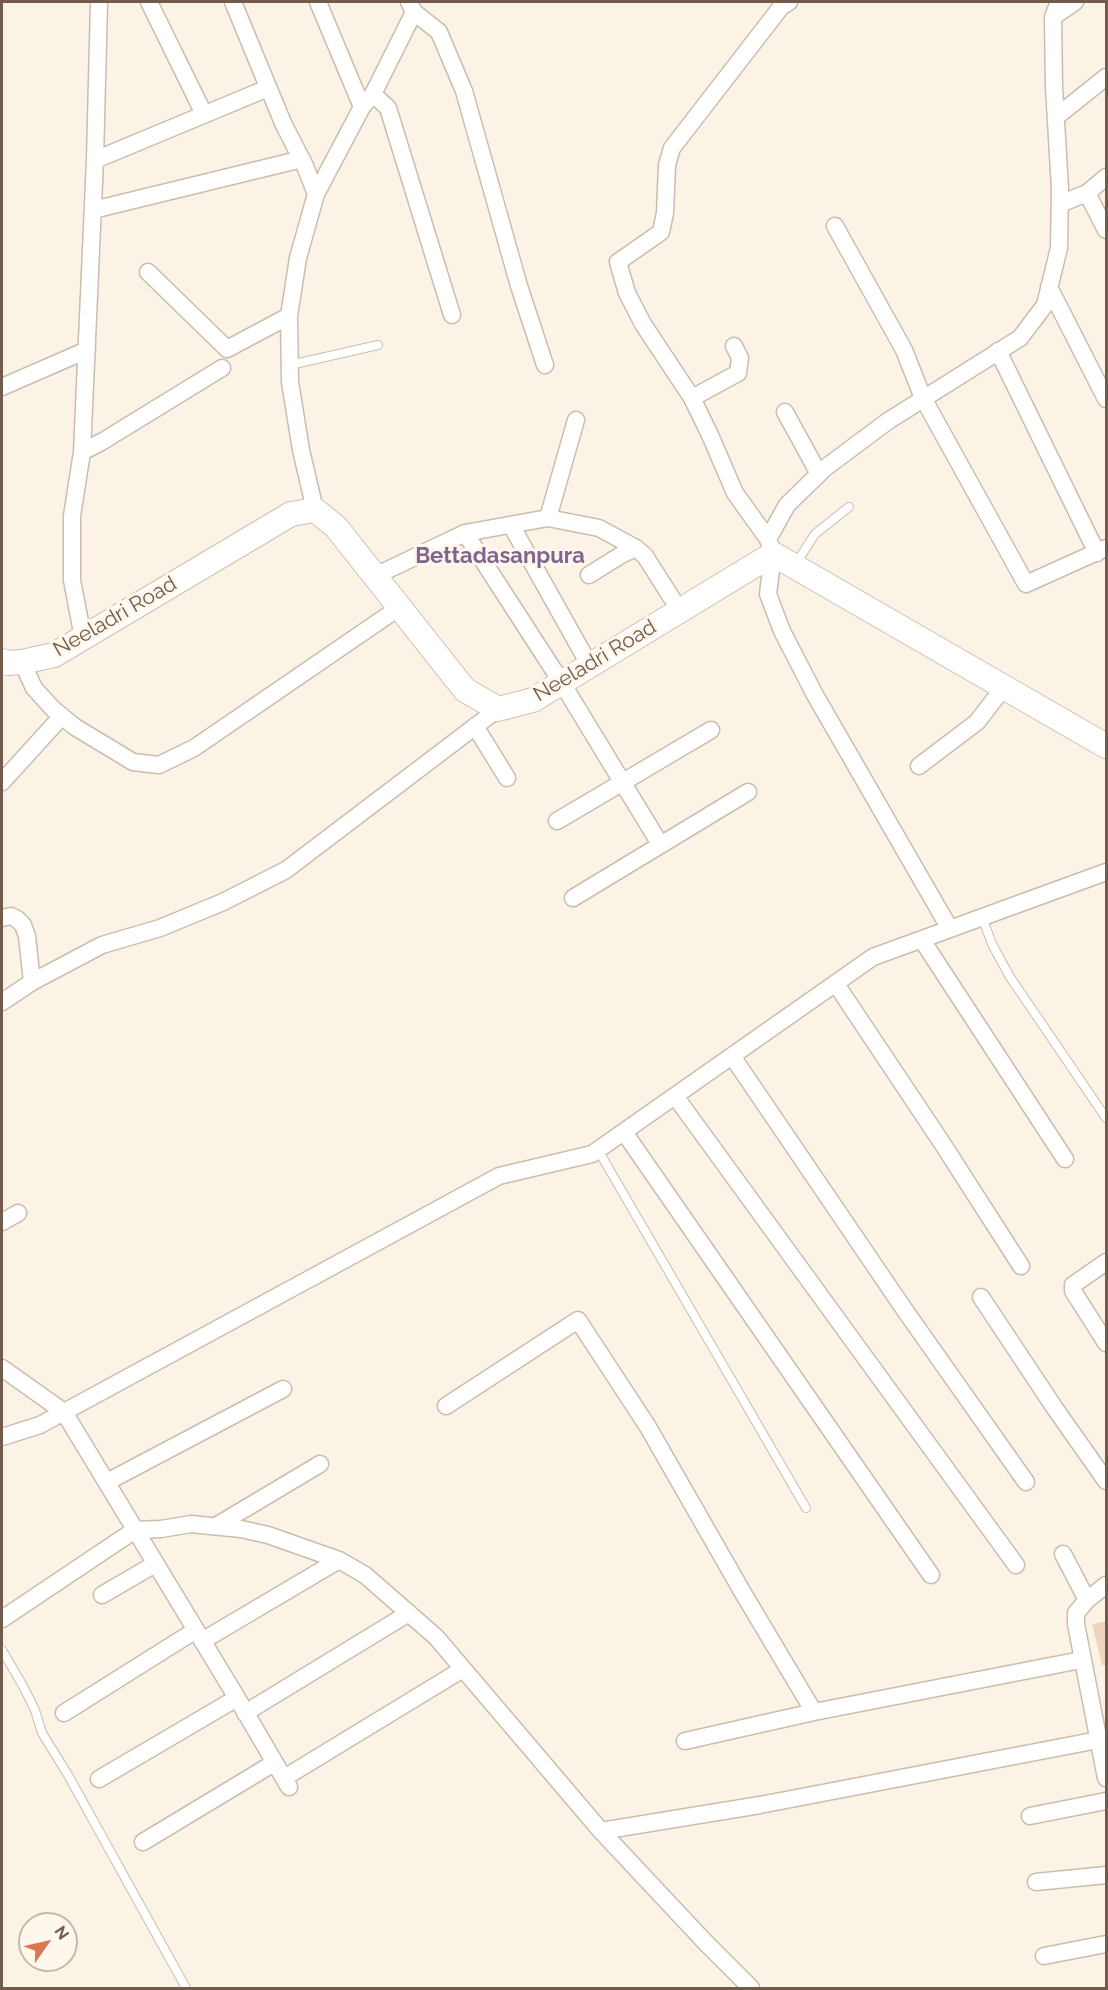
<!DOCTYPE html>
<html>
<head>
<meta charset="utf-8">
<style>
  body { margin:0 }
  #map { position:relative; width:1108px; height:1990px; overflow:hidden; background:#fbf4e6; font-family:Raleway,sans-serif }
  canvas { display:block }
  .frame { position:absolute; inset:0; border:3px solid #725b4c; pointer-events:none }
  .north { position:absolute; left:18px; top:1912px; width:60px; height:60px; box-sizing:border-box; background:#fef7ec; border:2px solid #c6b9ac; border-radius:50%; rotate:56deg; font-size:16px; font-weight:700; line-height:24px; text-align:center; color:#725b4c }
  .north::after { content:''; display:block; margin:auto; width:21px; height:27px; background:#dd7753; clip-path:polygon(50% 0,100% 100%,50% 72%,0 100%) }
</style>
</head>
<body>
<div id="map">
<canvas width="1108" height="1990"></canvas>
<div class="frame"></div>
<div class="north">N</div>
</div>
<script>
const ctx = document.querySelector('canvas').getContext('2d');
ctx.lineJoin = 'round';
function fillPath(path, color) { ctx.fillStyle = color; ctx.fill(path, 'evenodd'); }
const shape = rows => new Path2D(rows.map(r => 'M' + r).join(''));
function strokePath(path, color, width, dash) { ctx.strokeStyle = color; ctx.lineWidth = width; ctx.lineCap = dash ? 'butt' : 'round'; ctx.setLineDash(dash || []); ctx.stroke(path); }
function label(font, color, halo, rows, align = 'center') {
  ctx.font = font + ' Raleway,sans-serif'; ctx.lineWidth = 6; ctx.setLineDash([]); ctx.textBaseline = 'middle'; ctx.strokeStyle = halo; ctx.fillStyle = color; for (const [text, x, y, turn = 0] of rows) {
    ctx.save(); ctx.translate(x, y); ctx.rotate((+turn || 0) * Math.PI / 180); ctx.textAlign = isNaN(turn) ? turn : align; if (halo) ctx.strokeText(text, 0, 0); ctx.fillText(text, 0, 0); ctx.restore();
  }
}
const building = shape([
  [1107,1621,1107,1665,1102,1665,1092,1624]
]);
const service = shape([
  [290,365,378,345],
  [795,565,815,534,849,507],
  [982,917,992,944,1010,977,1106,1118],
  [598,1150,806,1508],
  [2,1650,23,1686,35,1710,42,1733,68,1775,186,1988]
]);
const minor = shape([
  [149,2,204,114],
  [233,2,283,123,305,166,316,194],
  [318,2,362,107],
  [409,2,414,12,439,32,464,91,519,286,545,365],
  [789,2,781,7,672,148,667,165,665,213,661,232,618,262,627,293,643,324,692,398,710,435,735,493,768,539,773,554,768,594,782,631,815,695,950,929],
  [1053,17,1075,2],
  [373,94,388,108,452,315],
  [1056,117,1106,77],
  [95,160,268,88],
  [1087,193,1106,230],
  [1060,204,1087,193,1106,177],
  [93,210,302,159],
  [835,226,904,350,923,398,1026,584,1106,548],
  [148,272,227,349,289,316],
  [1049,287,1106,399],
  [998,351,1097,553],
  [2,387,87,350],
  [692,398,738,373,740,358,734,346],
  [785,412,819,474],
  [82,452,103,441,222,368],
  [315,510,301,450,290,382,289,316,298,258,316,194,362,107,373,94,414,12],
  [548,518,576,420],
  [511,525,590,666],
  [465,533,548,518,599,528,636,548,645,556,680,611],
  [768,539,787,505,825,468,888,421,1020,338,1045,305,1059,248,1060,189,1054,87,1053,17,1059,2],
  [589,575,621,555,636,548],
  [375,576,465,533,562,683,660,844],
  [83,638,72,580,72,516,82,452,95,160,99,2],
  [22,662,34,688,53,709,75,727,133,762,159,765,194,748,400,607],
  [475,726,507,778],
  [919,766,977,722,1004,687],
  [2,782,62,716],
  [557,821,711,730],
  [573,898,748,792],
  [2,918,11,916,17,919,23,925,27,936,32,982],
  [922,940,1065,1159],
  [836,984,942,1143,1021,1266],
  [2,1002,32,982,102,945,160,928,223,902,286,870,498,709],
  [732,1056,904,1309,1026,1482],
  [675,1096,1016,1565],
  [624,1132,931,1575],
  [2,1222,18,1213],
  [1106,1262,1073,1285,1073,1291,1106,1343],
  [981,1297,1054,1407,1106,1481],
  [2,1368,64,1412,237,1698,289,1787],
  [446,1406,578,1320,648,1427,743,1593,814,1712],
  [2,1437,40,1425,64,1412,499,1176,592,1154,873,957,1106,872],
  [107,1482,283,1389],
  [216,1526,320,1464],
  [1063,1554,1087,1600],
  [1106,1585,1087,1600,1076,1613,1076,1624,1106,1778],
  [102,1595,155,1564],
  [2,1619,135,1530,161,1529,191,1524,241,1529,268,1535,339,1560,365,1575,436,1637,601,1831,706,1943,751,1988],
  [202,1641,339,1560],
  [64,1713,196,1630],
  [245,1713,409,1613],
  [685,1741,814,1712,1081,1660],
  [284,1778,463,1669],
  [99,1779,237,1698],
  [1030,1816,1106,1801],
  [601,1831,760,1805,1098,1740],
  [143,1842,274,1763],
  [1036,1882,1106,1875],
  [1044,1956,1106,1944]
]);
const secondary = shape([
  [2,661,8,663,22,662,54,655,291,514,315,510,336,527,465,690,498,709,533,700,773,554,1106,746]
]);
const streetNames = [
  ["Neeladri Road",115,617,-30],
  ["Neeladri Road",595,661,-31]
];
const neighbourhoodNames = [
  ["Bettadasanpura",500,556]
];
fillPath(building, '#efd4bf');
strokePath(service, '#ccbcad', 10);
strokePath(minor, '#ccbcad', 19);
strokePath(secondary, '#d1bead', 26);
strokePath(service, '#fff', 8);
strokePath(minor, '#fff', 16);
strokePath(secondary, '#fff', 24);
label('21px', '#725b4c', '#fef7ec', streetNames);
label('bold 22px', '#82648f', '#fef7ec', neighbourhoodNames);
</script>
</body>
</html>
